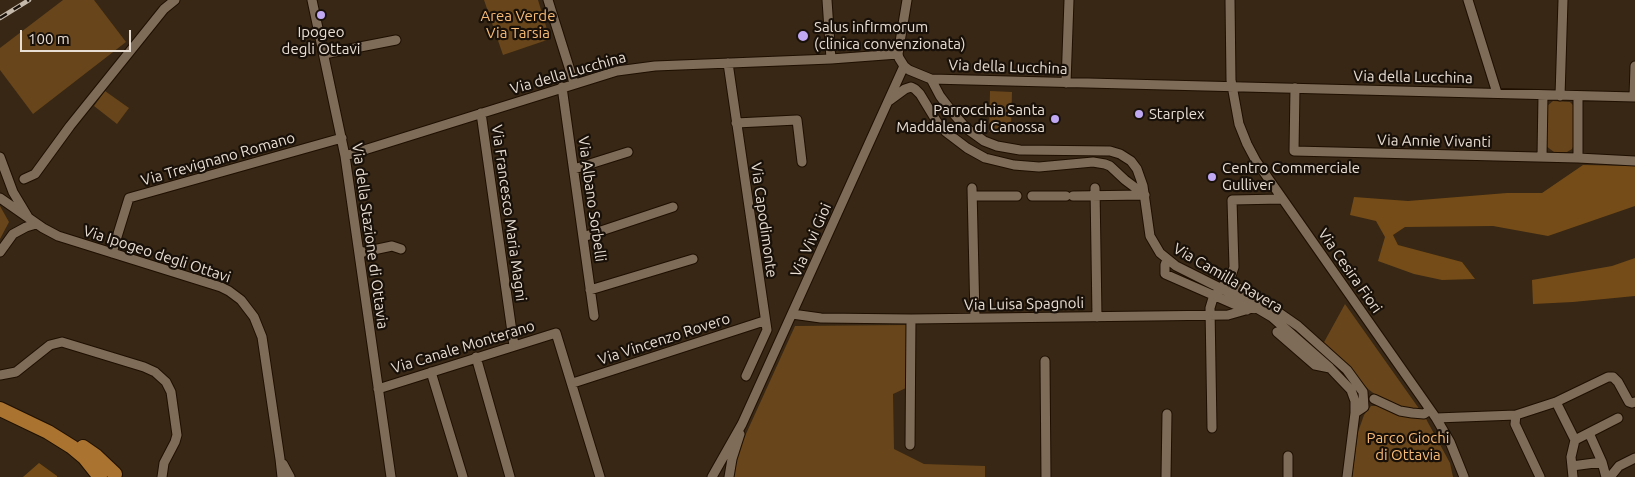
<!DOCTYPE html>
<html>
<head>
<meta charset="utf-8">
<style>
  body { margin:0 }
  #map { position:relative; width:1635px; height:477px; overflow:hidden; background:#372714; font-family:Ubuntu,sans-serif }
  canvas { display:block }
  .scale { position:absolute; left:20px; top:30px; width:111px; height:22px; box-sizing:border-box; border:2px solid #e9ded3; border-top:0; padding-left:6px; font-size:15px; line-height:18px; white-space:nowrap; color:#e9ded3; -webkit-text-stroke:4px #191109; paint-order:stroke }
</style>
</head>
<body>
<div id="map">
<canvas width="1635" height="477"></canvas>
<div class="scale">100 m</div>
</div>
<script>
const ctx = document.querySelector('canvas').getContext('2d');
ctx.lineJoin = 'round';
function fillPath(path, color) { ctx.fillStyle = color; ctx.fill(path, 'evenodd'); }
const shape = rows => new Path2D(rows.map(r => 'M' + r).join(''));
function strokePath(path, color, width, dash) { ctx.strokeStyle = color; ctx.lineWidth = width; ctx.lineCap = dash ? 'butt' : 'round'; ctx.setLineDash(dash || []); ctx.stroke(path); }
function label(font, color, halo, rows, align = 'center') {
  ctx.font = font + ' Ubuntu,sans-serif'; ctx.lineWidth = 4.5; ctx.setLineDash([]); ctx.textBaseline = 'middle'; ctx.strokeStyle = halo; ctx.fillStyle = color; for (const [text, x, y, turn = 0] of rows) {
    ctx.save(); ctx.translate(x, y); ctx.rotate((+turn || 0) * Math.PI / 180); ctx.textAlign = isNaN(turn) ? turn : align; if (halo) ctx.strokeText(text, 0, 0); ctx.fillText(text, 0, 0); ctx.restore();
  }
}
const green = shape([
  [63,0,94,0,126,42,33,114,0,70,0,48],
  [484,0,538,0,550,39,503,55],
  [105,91,129,108,117,124,94,106],
  [990,91,1012,92,1011,132,989,132],
  [1553,101,1570,102,1574,106,1575,143,1572,149,1567,152,1554,152,1546,146,1547,106],
  [0,206,9,222,0,239],
  [1345,304,1420,410,1402,408,1380,398,1368,389,1348,367,1323,344],
  [907,325,906,388,893,394,894,449,924,464,985,466,985,477,733,477,740,447,795,326],
  [1371,406,1381,406,1388,410,1404,416,1425,417,1450,463,1453,477,1352,477,1358,432,1364,415]
]);
const forest = shape([
  [1583,165,1635,166,1635,206,1548,236,1493,226,1405,227,1393,235,1398,245,1462,262,1475,279,1442,280,1414,274,1378,261,1385,237,1376,221,1350,215,1354,197,1408,201,1507,193,1542,193],
  [1635,258,1635,296,1573,302,1533,304,1532,280,1612,266],
  [39,463,57,476,57,477,23,477]
]);
const minor = shape([
  [312,0,345,156,391,477],
  [548,0,574,83],
  [827,0,831,59],
  [907,0,898,54,899,58,904,66,909,70,931,79,1635,97],
  [1230,0,1231,80,1239,124,1247,144,1256,161,1436,418,1450,442,1464,477],
  [1468,0,1497,93],
  [324,54,396,40],
  [728,63,767,330,746,376],
  [931,79,940,96,953,113,966,128,984,141,997,146,1020,150,1110,151,1120,154,1131,161,1137,169,1143,186,1150,236,1160,253,1176,266,1238,297,1272,317,1330,368,1351,390,1355,401,1355,413,1347,477],
  [1066,83,1069,0],
  [562,87,594,316],
  [1295,88,1294,151,1578,158,1635,161],
  [1560,96,1563,0],
  [1634,97,1635,66],
  [890,100,905,89,911,87,915,89,920,94,937,122,946,132,967,148,985,158,1014,165,1039,167,1093,162,1105,164,1110,166,1125,180,1145,195],
  [481,113,514,346],
  [736,123,797,120,802,162],
  [345,156,617,71,655,66,831,59,898,54],
  [0,157,13,192,28,217],
  [1542,157,1543,95],
  [1578,158,1578,96],
  [574,169,628,152],
  [24,179,35,174,70,126,164,9,175,0],
  [972,188,975,318],
  [1095,188,1097,317],
  [973,196,1017,196],
  [1032,196,1066,196],
  [1073,196,1145,195],
  [0,198,43,228,58,236,221,287,229,291,241,300,254,317,262,337,280,459,282,477],
  [583,237,673,207],
  [0,252,13,234,26,227,36,224],
  [112,253,129,198,342,138],
  [359,253,392,246,401,249],
  [1167,260,1165,265,1165,274,1247,310],
  [1227,281,1275,310,1298,326,1347,370,1363,392,1364,407,1355,413],
  [590,290,693,259],
  [792,314,821,318,911,319,1228,315,1256,307],
  [1277,332,1315,365,1330,368],
  [476,357,510,477],
  [1045,361,1046,477],
  [431,372,463,477],
  [0,375,16,372,50,345,62,342,144,367,155,372,166,382,171,392,177,435,175,442,164,463,162,477],
  [573,383,764,321],
  [378,389,556,333,600,477],
  [1374,399,1400,411,1412,413,1424,414,1430,410],
  [1556,402,1575,440,1618,418],
  [1516,415,1515,424,1540,477],
  [1436,418,1516,415,1556,402,1608,377,1613,377,1618,382,1629,402,1632,403,1635,402],
  [1212,428,1210,308,1213,298,1231,276,1234,267,1232,200,1282,199],
  [1589,433,1602,462],
  [910,445,911,319],
  [283,464,290,477],
  [1572,466,1602,462,1606,477],
  [712,477,742,424,904,66],
  [729,477,732,459,740,434],
  [1166,477,1167,414],
  [1288,477,1288,456],
  [1573,477,1571,457,1575,440],
  [1610,477,1619,466,1635,458]
]);
const highway = shape([
  [0,409,48,432,72,447,84,457,100,477],
  [83,447,96,456,115,474]
]);
const rail = shape([
  [0,18,29,0]
]);
const markers = [
  [321,15,5,"#c0a8f3"],
  [803,36,6,"#c0a8f3"],
  [1139,114,5,"#c0a8f3"],
  [1055,119,5,"#c0a8f3"],
  [1212,177,5,"#c0a8f3"]
];
const parkNames = [
  ["Area Verde",518,16],
  ["Via Tarsia",518,33],
  ["Parco Giochi",1408,438],
  ["di Ottavia",1408,455]
];
const poiNames = [
  ["Salus infirmorum",814,27],
  ["(clinica convenzionata)",814,44],
  ["Ipogeo",321,32,"center"],
  ["degli Ottavi",321,49,"center"],
  ["Parrocchia Santa",1045,110,"right"],
  ["Maddalena di Canossa",1045,127,"right"],
  ["Starplex",1149,114],
  ["Centro Commerciale",1222,168],
  ["Gulliver",1222,185]
];
const streetNames = [
  ["Via della Lucchina",1008,67,2],
  ["Via della Lucchina",568,73,-16],
  ["Via della Lucchina",1413,77,1],
  ["Via Annie Vivanti",1434,141,1],
  ["Via Trevignano Romano",218,159,-16],
  ["Via Albano Sorbelli",592,199,82],
  ["Via Francesco Maria Magni",509,213,82],
  ["Via Capodimonte",764,220,82],
  ["Via della Stazione di Ottavia",370,236,82],
  ["Via Vivi Gioi",811,240,-66],
  ["Via Ipogeo degli Ottavi",157,254,18],
  ["Via Cesira Fiori",1350,271,55],
  ["Via Camilla Ravera",1228,278,30],
  ["Via Luisa Spagnoli",1024,304,-1],
  ["Via Vincenzo Rovero",664,339,-18],
  ["Via Canale Monterano",463,347,-17]
];
fillPath(green, '#68451a');
fillPath(forest, '#754c17');
strokePath(minor, '#1e0f01', 11);
strokePath(highway, '#1e0f01', 16);
strokePath(minor, '#7f6c58', 9);
strokePath(highway, '#aa732f', 14);
strokePath(rail, '#c5b9ac', 4.5);
strokePath(rail, '#191109', 2.5, [8]);
for (const [x, y, r, color] of markers) { const dot = new Path2D(); dot.arc(x, y, r, 0, 2 * Math.PI); ctx.fillStyle = color; ctx.fill(dot); strokePath(dot, '#191109', 2); }
label('15px', '#f8bb77', '#191109', parkNames);
label('15px', '#e9ded3', '#191109', poiNames, 'left');
label('15px', '#e9ded3', '#191109', streetNames);
</script>
</body>
</html>
